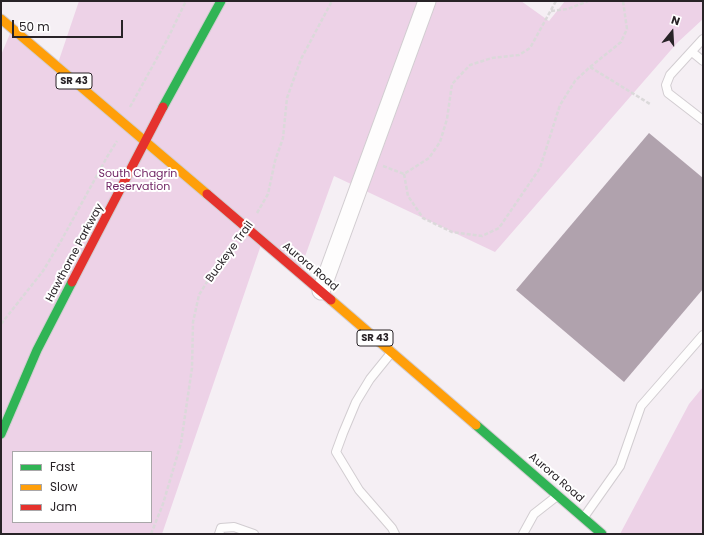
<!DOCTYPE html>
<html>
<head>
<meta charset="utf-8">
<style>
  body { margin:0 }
  #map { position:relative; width:704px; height:535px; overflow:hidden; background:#f5eff4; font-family:Poppins,sans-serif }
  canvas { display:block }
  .frame { position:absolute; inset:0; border:2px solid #282327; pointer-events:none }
  .legend { position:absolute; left:12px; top:451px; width:140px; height:72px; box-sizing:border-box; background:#fff; border:1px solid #a9a7a9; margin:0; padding:5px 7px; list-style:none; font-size:12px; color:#282327 }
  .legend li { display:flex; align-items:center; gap:8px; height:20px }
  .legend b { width:20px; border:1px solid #a9a7a9 }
  .north { position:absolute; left:652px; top:12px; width:40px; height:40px; -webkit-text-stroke:3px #fff; paint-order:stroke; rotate:18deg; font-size:11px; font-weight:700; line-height:16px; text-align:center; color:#282327 }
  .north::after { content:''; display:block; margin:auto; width:14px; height:18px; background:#282327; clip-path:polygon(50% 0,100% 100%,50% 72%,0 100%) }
  .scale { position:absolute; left:12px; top:20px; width:111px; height:18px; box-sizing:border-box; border:2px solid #282327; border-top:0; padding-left:5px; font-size:12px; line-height:14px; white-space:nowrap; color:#282327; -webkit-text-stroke:3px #fff; paint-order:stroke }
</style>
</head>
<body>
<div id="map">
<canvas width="704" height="535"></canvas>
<div class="frame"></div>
<ul class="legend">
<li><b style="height:5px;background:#30b455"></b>Fast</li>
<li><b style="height:5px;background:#ff9f0a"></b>Slow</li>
<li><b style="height:5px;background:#e5322d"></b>Jam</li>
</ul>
<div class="north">N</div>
<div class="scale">50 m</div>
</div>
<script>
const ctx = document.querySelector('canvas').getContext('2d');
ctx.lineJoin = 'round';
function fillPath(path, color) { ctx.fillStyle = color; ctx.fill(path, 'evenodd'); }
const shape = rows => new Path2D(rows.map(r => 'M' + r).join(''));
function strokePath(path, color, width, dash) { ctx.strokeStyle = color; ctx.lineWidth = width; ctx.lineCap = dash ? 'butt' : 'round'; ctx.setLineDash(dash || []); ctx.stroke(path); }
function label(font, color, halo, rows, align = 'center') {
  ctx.font = font + ' Poppins,sans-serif'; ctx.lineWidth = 4; ctx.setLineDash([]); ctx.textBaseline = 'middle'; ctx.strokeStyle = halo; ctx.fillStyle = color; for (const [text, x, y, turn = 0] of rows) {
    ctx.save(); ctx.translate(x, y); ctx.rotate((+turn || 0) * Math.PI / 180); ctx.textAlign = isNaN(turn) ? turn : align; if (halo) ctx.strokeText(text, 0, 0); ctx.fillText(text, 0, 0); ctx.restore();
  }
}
const green = shape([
  [79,1,521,1,549,21,565,1,703,1,703,19,677,43,495,252,334,176,299,273,262,242,162,534,1,534,1,55,12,29,57,66],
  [13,452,151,452,151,522,13,522],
  [703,387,703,534,620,534,689,404]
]);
const building = shape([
  [649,133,703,178,703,289,624,382,516,290]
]);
const path = shape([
  [551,11,568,9,588,1],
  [590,67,621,42,627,29,623,1],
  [130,107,167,40,186,1],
  [383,166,404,174,429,158,440,142,447,119,452,84,470,65,492,58,519,55,530,48,556,1],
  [404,174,408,196,423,218,452,232,482,236,499,228,540,168,560,105,575,81,590,67,650,104],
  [257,213,268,194,275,161,283,138,287,98,301,59,332,1],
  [1,324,43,271,61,241,107,157,117,141],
  [151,534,163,504,181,443,192,368,193,322,199,295,216,267,237,242]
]);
const lane = shape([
  [703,39,670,75,666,85,668,93,703,120],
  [692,52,703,61],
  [391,353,370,379,356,402,343,433,336,452,359,490,392,528,395,534],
  [584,517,620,466,641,406,703,335],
  [219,534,221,528,234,527,254,534],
  [523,534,534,514,557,496]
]);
const street = shape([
  [321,291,427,1]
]);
const fast = shape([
  [163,107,221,1],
  [476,425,602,534],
  [1,434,37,350,72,282]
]);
const slow = shape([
  [1,19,207,194],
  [331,300,476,425]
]);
const jam = shape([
  [207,194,331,300],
  [72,282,163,107]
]);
const shields = [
  [74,81,36],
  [375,338,36]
];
const shieldNames = [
  ["SR 43",74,81],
  ["SR 43",375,338]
];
const parkNames = [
  ["South Chagrin",138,174],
  ["Reservation",138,187]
];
const streetNames = [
  ["Buckeye Trail",230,252,-54],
  ["Hawthorne Parkway",75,253,-62],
  ["Aurora Road",310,267,40],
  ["Aurora Road",556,478,41]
];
fillPath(green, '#edd2e7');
fillPath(building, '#b0a2ad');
strokePath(lane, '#d2cdd1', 10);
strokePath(street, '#d2cdd1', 19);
strokePath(fast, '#d2cdd1', 11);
strokePath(slow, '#d2cdd1', 11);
strokePath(jam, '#d2cdd1', 11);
strokePath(path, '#dbd9da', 2.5, [4, 2]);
strokePath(lane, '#fefdfd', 8);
strokePath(street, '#fefdfd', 17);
strokePath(fast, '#30b455', 9);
strokePath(slow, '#ff9f0a', 9);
strokePath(jam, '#e5322d', 9);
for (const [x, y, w] of shields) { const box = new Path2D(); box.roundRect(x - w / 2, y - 8, w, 16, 3); ctx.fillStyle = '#fff'; ctx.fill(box); strokePath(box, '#282327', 1); }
label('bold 10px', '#282327', null, shieldNames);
label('11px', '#722766', '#fff', parkNames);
label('11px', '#282327', '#fff', streetNames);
</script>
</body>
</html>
